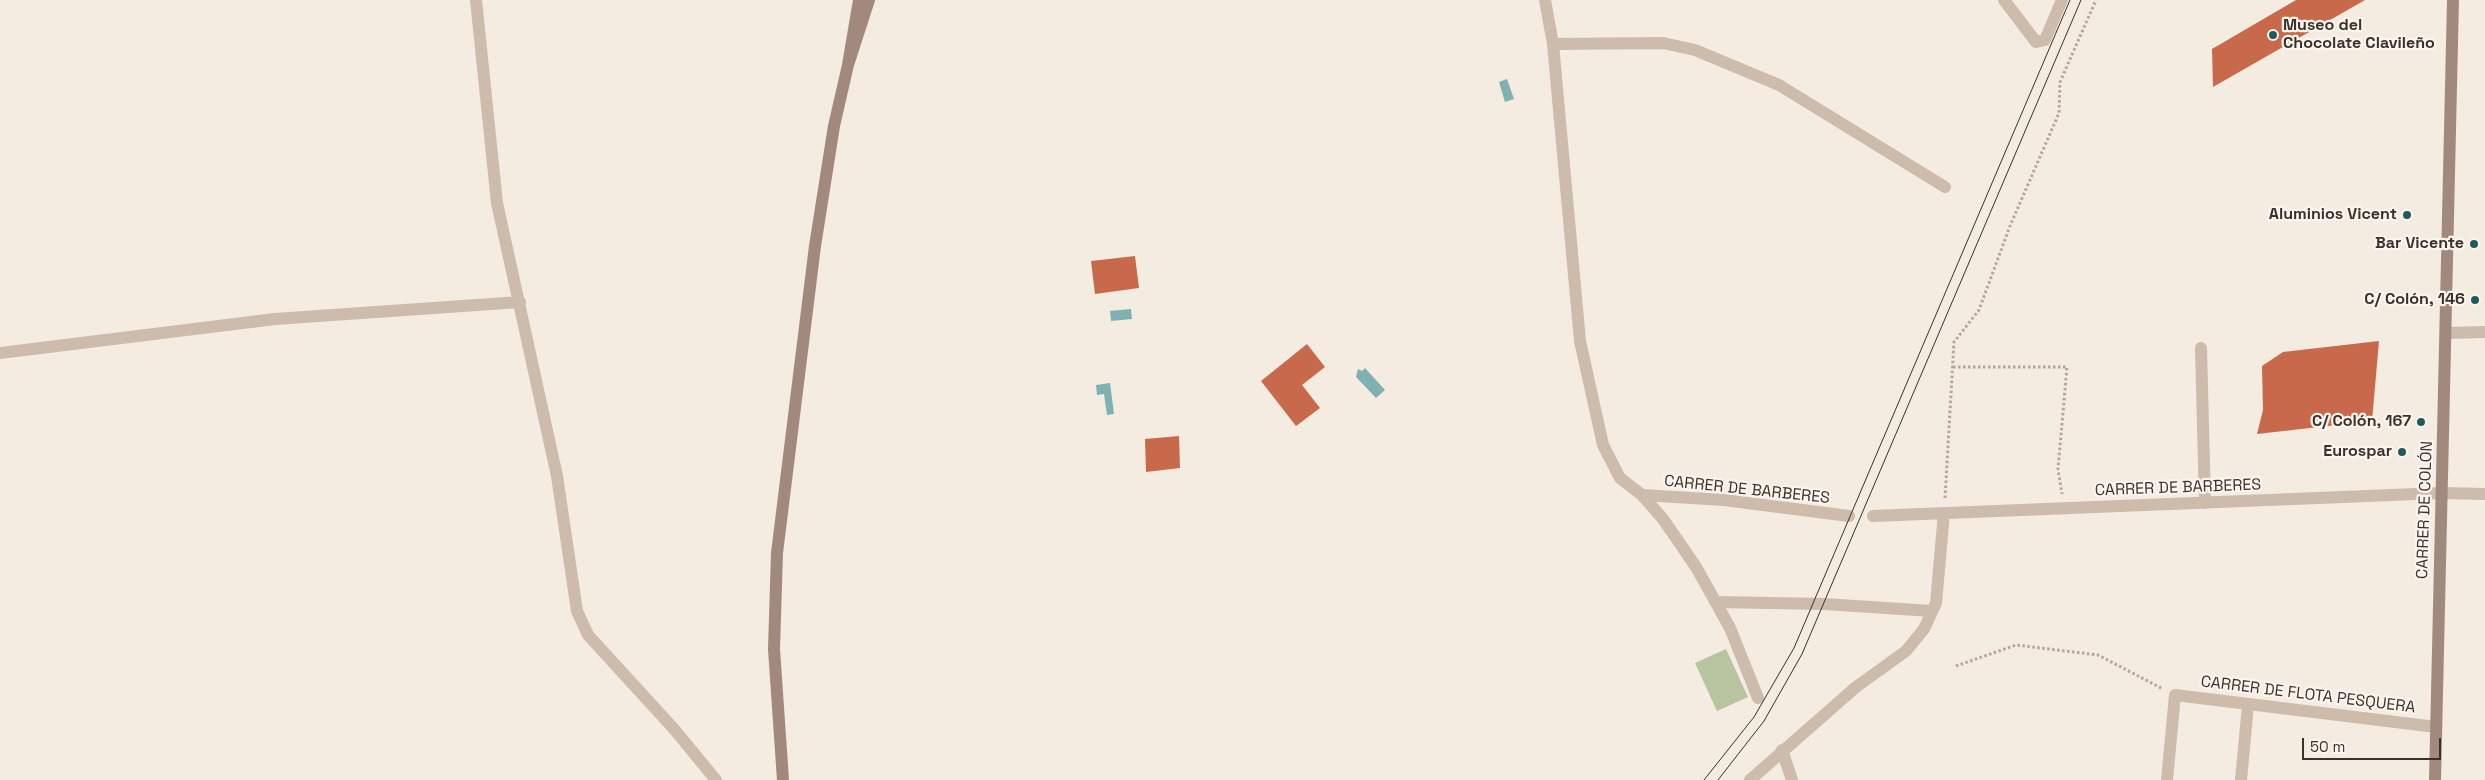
<!DOCTYPE html>
<html>
<head>
<meta charset="utf-8">
<style>
  body { margin:0 }
  #map { position:relative; width:2485px; height:780px; overflow:hidden; background:#f4ebe1; font-family:"Space Grotesk",sans-serif }
  canvas { display:block }
  .scale { position:absolute; left:2302px; top:738px; width:139px; height:22px; box-sizing:border-box; border:2px solid #3b302b; border-top:0; padding-left:6px; font-size:15px; line-height:18px; white-space:nowrap; color:#3b302b; -webkit-text-stroke:4px #fbf5ee; paint-order:stroke }
</style>
</head>
<body>
<div id="map">
<canvas width="2485" height="780"></canvas>
<div class="scale">50 m</div>
</div>
<script>
const ctx = document.querySelector('canvas').getContext('2d');
ctx.lineJoin = 'round';
function fillPath(path, color) { ctx.fillStyle = color; ctx.fill(path, 'evenodd'); }
const shape = rows => new Path2D(rows.map(r => 'M' + r).join(''));
function strokePath(path, color, width, dash) { ctx.strokeStyle = color; ctx.lineWidth = width; ctx.lineCap = dash ? 'butt' : 'round'; ctx.setLineDash(dash || []); ctx.stroke(path); }
function label(font, color, halo, rows, align = 'center') {
  ctx.font = font + ' "Space Grotesk",sans-serif'; ctx.lineWidth = 4.5; ctx.setLineDash([]); ctx.textBaseline = 'middle'; ctx.strokeStyle = halo; ctx.fillStyle = color; for (const [text, x, y, turn = 0] of rows) {
    ctx.save(); ctx.translate(x, y); ctx.rotate((+turn || 0) * Math.PI / 180); ctx.textAlign = isNaN(turn) ? turn : align; if (halo) ctx.strokeText(text, 0, 0); ctx.fillText(text, 0, 0); ctx.restore();
  }
}
const green = shape([
  [1726,649,1748,697,1717,711,1695,663]
]);
const water = shape([
  [1507,79,1514,99,1505,102,1499,82],
  [1131,309,1132,319,1111,321,1110,311],
  [1365,368,1385,390,1376,398,1356,377,1358,369,1362,371],
  [1110,383,1114,414,1107,415,1104,394,1097,395,1096,385]
]);
const building = shape([
  [2296,0,2365,0,2213,87,2212,49],
  [1135,256,1139,288,1095,294,1091,261],
  [2379,341,2372,421,2257,434,2263,410,2262,366,2283,352],
  [1307,344,1325,367,1302,385,1320,408,1296,426,1261,381],
  [1179,436,1180,468,1146,472,1145,439]
]);
const path = shape([
  [1953,367,2067,367,2058,469,2062,494],
  [1945,498,1954,342,1979,310,2010,226,2059,113,2060,82,2096,0],
  [1956,666,2016,645,2098,655,2163,689]
]);
const street = shape([
  [476,0,497,203,557,476,577,611,588,635,674,729,716,780],
  [1545,0,1553,44,1580,341,1603,445,1620,478,1642,495,1663,519,1696,567,1730,628,1758,698],
  [2004,0,2036,42,2045,40,2062,0],
  [1553,44,1663,43,1695,50,1779,85,1945,187],
  [2446,333,2485,332],
  [2201,348,2205,503],
  [0,353,275,319,520,302],
  [1642,495,1724,500,1849,516],
  [1873,516,2441,493,2485,494],
  [1716,602,1824,604,1932,611],
  [1782,750,1792,780],
  [1750,780,1856,687,1906,651,1924,629,1936,603,1944,513],
  [2167,780,2175,695,2436,727],
  [2241,780,2248,705]
]);
const secondary = shape([
  [859,0,848,65,869,0],
  [783,780,774,649,777,553,815,246,834,126,848,65],
  [2435,780,2453,0]
]);
const tram = shape([
  [1704,780,1754,717,1794,648,2070,0],
  [1718,780,1764,721,1802,654,2081,0]
]);
const markers = [
  [2273,35,5,"#1f5a5e"],
  [2407,215,5,"#1f5a5e"],
  [2474,244,5,"#1f5a5e"],
  [2475,300,5,"#1f5a5e"],
  [2421,422,5,"#1f5a5e"],
  [2402,452,5,"#1f5a5e"]
];
const poiNames = [
  ["Museo del",2283,26,"left"],
  ["Chocolate Clavileño",2283,44,"left"],
  ["Aluminios Vicent",2397,215],
  ["Bar Vicente",2464,244],
  ["C/ Colón, 146",2465,300],
  ["C/ Colón, 167",2411,422],
  ["Eurospar",2392,452]
];
const streetNames = [
  ["CARRER DE BARBERES",2178,488,-2],
  ["CARRER DE BARBERES",1747,490,6],
  ["CARRER DE COLÓN",2425,510,-88],
  ["CARRER DE FLOTA PESQUERA",2308,695,7]
];
fillPath(green, '#b8c4a0');
fillPath(water, '#7fb0b2');
fillPath(building, '#c8694b');
strokePath(path, '#b9a596', 3, [2.5, 2.5]);
strokePath(street, '#cdbbac', 12);
strokePath(secondary, '#a18a7d', 12);
strokePath(tram, '#3b302b', 1);
for (const [x, y, r, color] of markers) { const dot = new Path2D(); dot.arc(x, y, r, 0, 2 * Math.PI); ctx.fillStyle = color; ctx.fill(dot); strokePath(dot, '#fbf5ee', 2); }
label('bold 16px', '#3b302b', '#fbf5ee', poiNames, 'right');
label('16px', '#3b302b', '#fbf5ee', streetNames);
</script>
</body>
</html>
